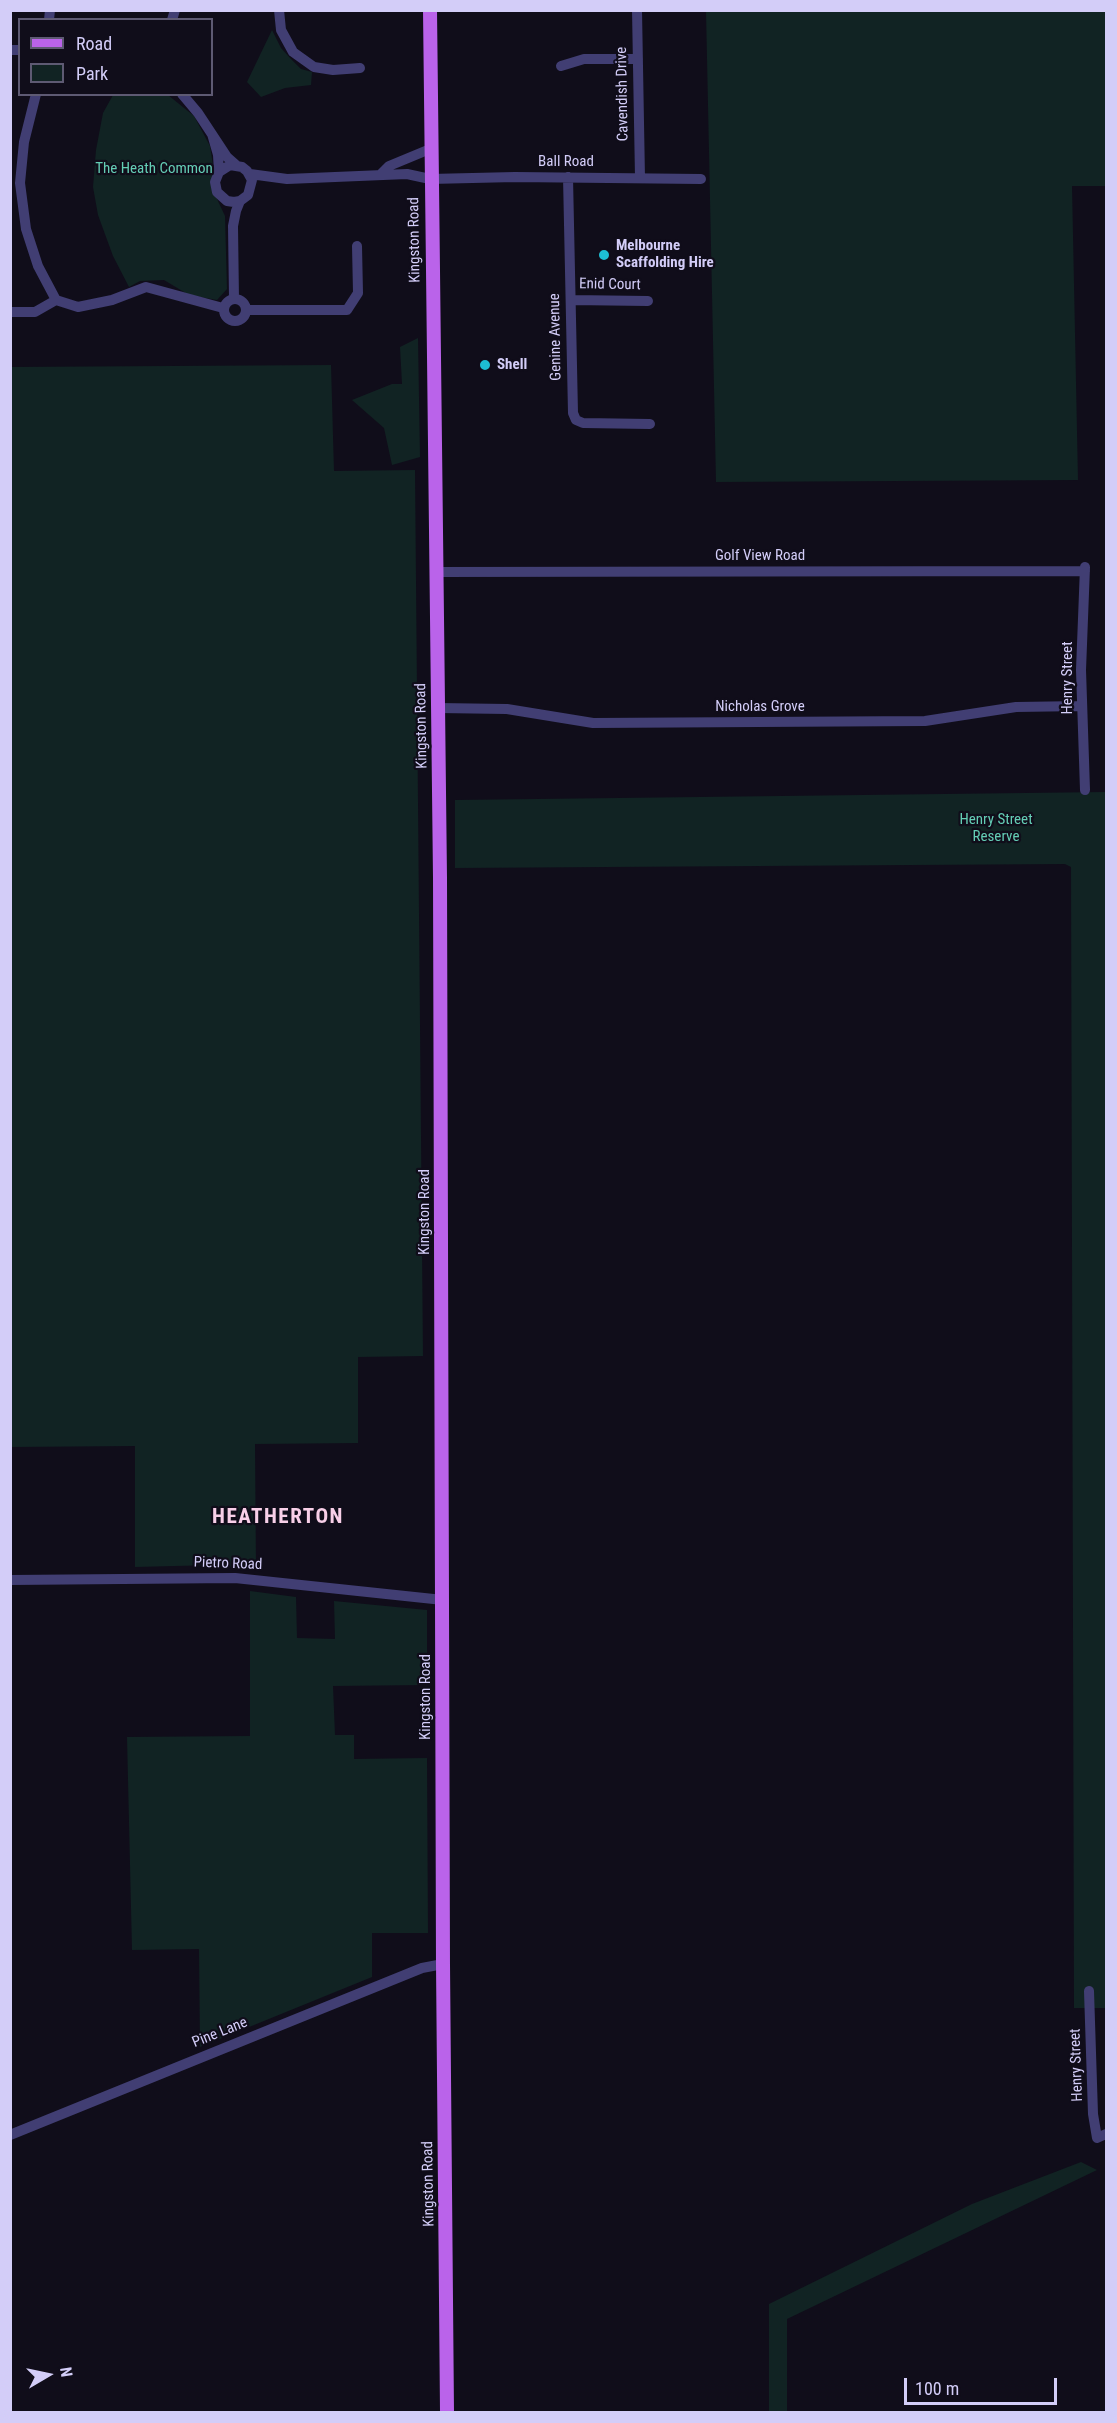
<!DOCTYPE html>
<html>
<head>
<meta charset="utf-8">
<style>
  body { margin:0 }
  #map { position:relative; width:1117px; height:2423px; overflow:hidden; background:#100d1a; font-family:"Roboto Condensed",sans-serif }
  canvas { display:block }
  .frame { position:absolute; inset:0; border:12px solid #d3cdf8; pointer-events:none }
  .legend { position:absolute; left:18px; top:18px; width:195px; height:78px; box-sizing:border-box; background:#100d1a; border:2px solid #5e5a73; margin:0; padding:8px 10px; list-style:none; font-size:18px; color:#d3cdf8 }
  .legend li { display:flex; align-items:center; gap:12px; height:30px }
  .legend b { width:30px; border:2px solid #5e5a73 }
  .north { position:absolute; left:18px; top:2345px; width:60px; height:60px; -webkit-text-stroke:4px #100d1a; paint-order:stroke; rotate:81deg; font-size:16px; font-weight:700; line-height:24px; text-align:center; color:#d3cdf8 }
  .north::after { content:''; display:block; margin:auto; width:21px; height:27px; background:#d3cdf8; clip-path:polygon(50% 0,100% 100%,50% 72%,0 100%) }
  .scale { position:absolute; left:904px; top:2378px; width:153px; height:27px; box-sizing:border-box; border:3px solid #d3cdf8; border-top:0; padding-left:8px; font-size:18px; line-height:21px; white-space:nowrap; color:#d3cdf8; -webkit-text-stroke:4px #100d1a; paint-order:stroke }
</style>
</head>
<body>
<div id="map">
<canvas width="1117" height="2423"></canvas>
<div class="frame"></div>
<ul class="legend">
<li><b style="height:8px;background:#ba63ea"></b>Road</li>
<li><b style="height:16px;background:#112323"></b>Park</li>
</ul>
<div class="north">N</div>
<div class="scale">100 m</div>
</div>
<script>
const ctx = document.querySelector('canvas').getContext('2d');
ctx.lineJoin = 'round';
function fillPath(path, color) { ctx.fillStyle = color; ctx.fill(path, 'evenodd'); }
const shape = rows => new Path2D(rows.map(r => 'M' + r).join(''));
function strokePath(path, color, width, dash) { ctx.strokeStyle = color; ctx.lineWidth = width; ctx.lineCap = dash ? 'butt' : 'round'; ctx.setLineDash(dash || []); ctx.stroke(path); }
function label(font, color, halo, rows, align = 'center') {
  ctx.font = font + ' "Roboto Condensed",sans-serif'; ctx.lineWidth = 4.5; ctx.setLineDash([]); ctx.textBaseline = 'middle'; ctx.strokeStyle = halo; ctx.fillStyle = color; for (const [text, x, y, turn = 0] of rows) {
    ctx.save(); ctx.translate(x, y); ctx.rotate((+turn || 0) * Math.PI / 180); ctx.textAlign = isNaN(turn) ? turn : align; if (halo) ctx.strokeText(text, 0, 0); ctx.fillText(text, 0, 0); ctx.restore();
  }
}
const green = shape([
  [706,11,1106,11,1106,186,1072,186,1078,480,716,482],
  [272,30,281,48,291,59,301,69,312,72,311,85,285,88,261,97,247,82],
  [113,95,168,95,194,116,210,146,214,172,211,186,225,216,227,289,217,300,189,295,164,280,140,281,129,287,113,256,98,215,93,187,96,150,103,113],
  [418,338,420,457,392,465,384,428,352,400,392,384,402,384,400,347],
  [331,365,334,471,415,470,423,1356,358,1357,358,1443,255,1444,256,1569,215,1565,135,1567,135,1446,11,1447,11,367],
  [1106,792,1106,2008,1074,2008,1071,867,1065,864,455,868,455,800],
  [250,1591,296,1597,297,1638,335,1639,334,1601,427,1610,427,1685,333,1686,335,1735,354,1735,354,1759,427,1758,428,1933,372,1933,372,1977,200,2047,199,1949,132,1950,127,1737,250,1736],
  [1081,2162,1097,2170,787,2319,787,2412,769,2412,769,2304,972,2204]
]);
const minor = shape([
  [279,10,281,30,293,52,314,67,333,70,360,68],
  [637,10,640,178],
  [49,20,50,10],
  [172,20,175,10],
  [10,50,20,50],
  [561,66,584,59,638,59],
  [36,94,24,142,20,183,26,229,38,266,56,300,78,307,112,300,146,287,223,308],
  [182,94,198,113,227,157,236,165],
  [212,134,218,155,219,172,215,182,217,192,227,201,234,202,240,201,248,195,252,180,247,171,242,167,230,165,219,172],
  [250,174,287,179,407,174,430,179,515,177,701,179],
  [380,175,389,166,430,149],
  [568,177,573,413,576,420,583,423,650,424],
  '224 310a11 11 0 1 1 22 0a11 11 0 1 1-22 0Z',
  [234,299,233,226,236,211,240,201],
  [571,300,648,301],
  [246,310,347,310,358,293,357,246],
  [10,312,35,312,56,300],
  [1085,567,1081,670,1085,790],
  [436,572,1085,571],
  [438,708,507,709,593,723,925,721,1016,707,1082,706],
  [10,1580,235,1578,443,1600],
  [1089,1991,1093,2114,1097,2138,1106,2134],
  [10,2135,422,1968,443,1964]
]);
const major = shape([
  [430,10,440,877,443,1964,447,2412]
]);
const markers = [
  [604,255,6,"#1dbed4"],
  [485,365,6,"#1dbed4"]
];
const streetNames = [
  ["Cavendish Drive",623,94,-91],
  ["Ball Road",566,162],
  ["Kingston Road",415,240,-91],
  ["Enid Court",610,285,1],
  ["Genine Avenue",556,337,-91],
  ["Golf View Road",760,556],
  ["Henry Street",1068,678,-90],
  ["Nicholas Grove",760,707],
  ["Kingston Road",422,726,-91],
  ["Kingston Road",425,1212,-90],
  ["Pietro Road",228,1564,2],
  ["Kingston Road",426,1697,-90],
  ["Pine Lane",220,2033,-22],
  ["Henry Street",1077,2065,-92],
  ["Kingston Road",429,2184,-91]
];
const parkNames = [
  ["The Heath Common",154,169],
  ["Henry Street",996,820],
  ["Reserve",996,837]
];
const poiNames = [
  ["Melbourne",616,246],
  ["Scaffolding Hire",616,263],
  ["Shell",497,365]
];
const districtNames = [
  ["HEATHERTON",278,1518]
];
fillPath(green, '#112323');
strokePath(minor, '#413e73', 10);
strokePath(major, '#ba63ea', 14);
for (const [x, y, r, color] of markers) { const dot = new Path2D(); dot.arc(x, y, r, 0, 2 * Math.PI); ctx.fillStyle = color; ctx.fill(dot); strokePath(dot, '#100d1a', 2); }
label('15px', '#d3cdf8', '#100d1a', streetNames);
label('15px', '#64cdb5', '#100d1a', parkNames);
label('bold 15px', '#d3cdf8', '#100d1a', poiNames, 'left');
ctx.letterSpacing = '1.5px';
label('bold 21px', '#f8cfe8', '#100d1a', districtNames);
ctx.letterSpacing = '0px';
</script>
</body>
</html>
